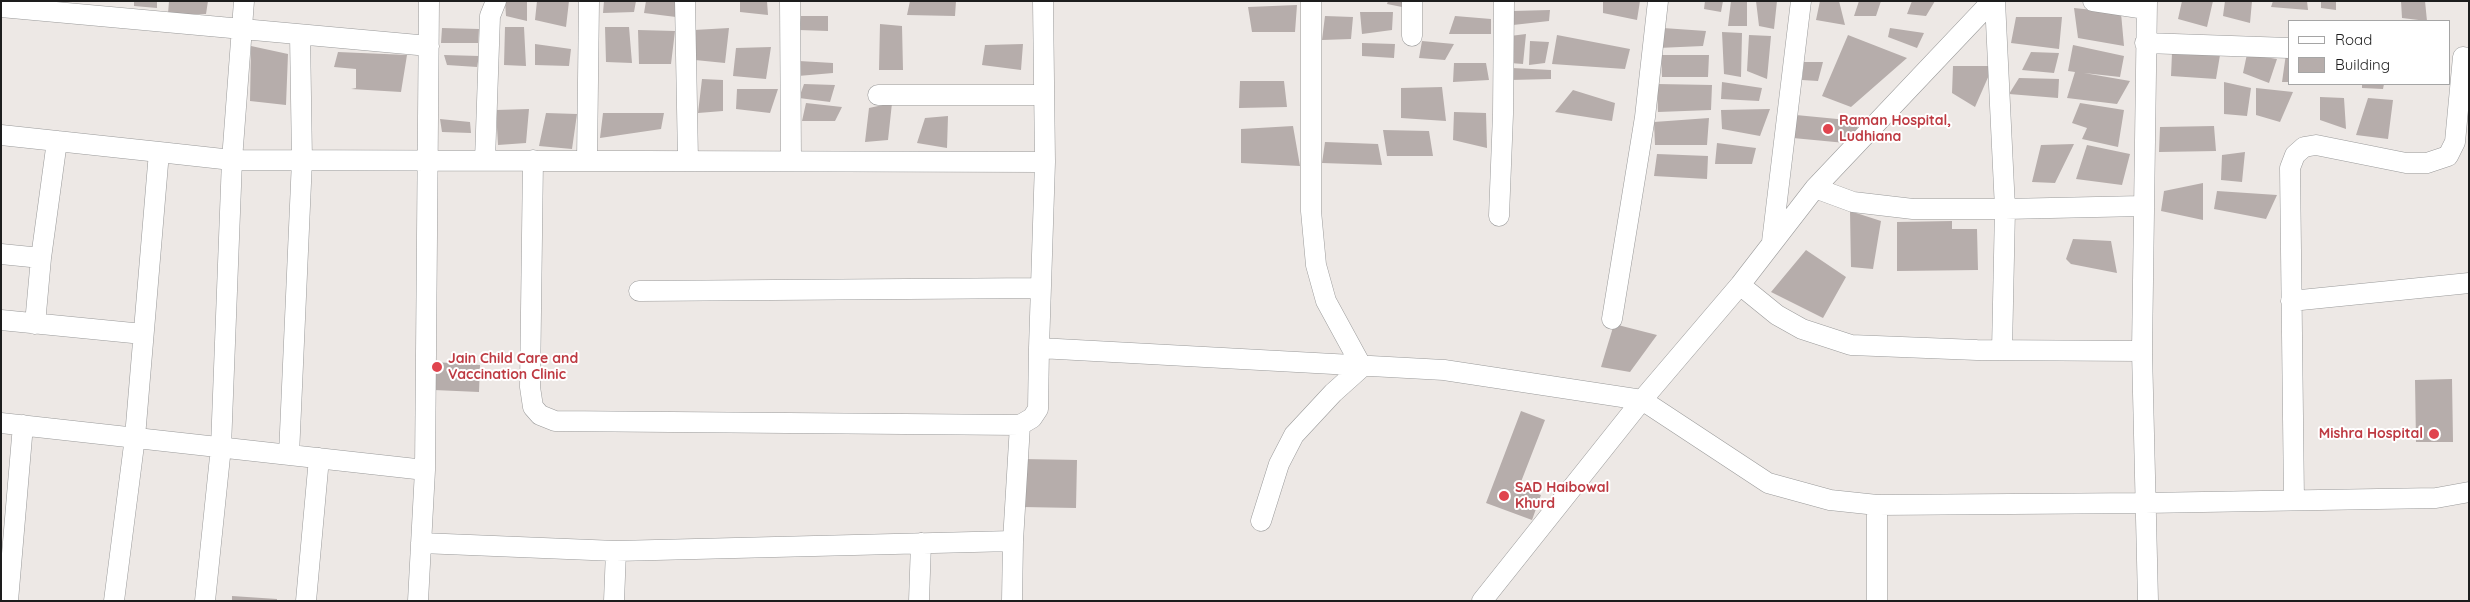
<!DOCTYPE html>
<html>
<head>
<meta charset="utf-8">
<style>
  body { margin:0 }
  #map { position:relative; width:2470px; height:602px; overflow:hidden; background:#ede8e5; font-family:Quicksand,sans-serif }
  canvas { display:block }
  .frame { position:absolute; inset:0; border:2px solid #1d1d1d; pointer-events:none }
  .legend { position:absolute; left:2288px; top:20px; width:162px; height:65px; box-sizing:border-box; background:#fff; border:1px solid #a5a5a5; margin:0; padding:6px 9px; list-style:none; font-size:15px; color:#1d1d1d }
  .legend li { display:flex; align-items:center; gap:10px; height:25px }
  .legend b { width:25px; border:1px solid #a5a5a5 }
</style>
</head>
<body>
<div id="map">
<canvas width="2470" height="602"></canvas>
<div class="frame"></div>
<ul class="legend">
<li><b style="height:6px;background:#fff"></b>Road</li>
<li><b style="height:14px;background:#b6adab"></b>Building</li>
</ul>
</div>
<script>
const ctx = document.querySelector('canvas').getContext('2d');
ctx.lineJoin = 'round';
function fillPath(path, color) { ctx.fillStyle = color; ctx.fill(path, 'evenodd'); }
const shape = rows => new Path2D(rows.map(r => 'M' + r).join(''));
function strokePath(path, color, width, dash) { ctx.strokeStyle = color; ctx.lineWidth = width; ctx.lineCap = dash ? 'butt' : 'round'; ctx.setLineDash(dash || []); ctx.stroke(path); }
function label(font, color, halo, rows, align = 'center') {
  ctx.font = font + ' Quicksand,sans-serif'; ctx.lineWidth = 4; ctx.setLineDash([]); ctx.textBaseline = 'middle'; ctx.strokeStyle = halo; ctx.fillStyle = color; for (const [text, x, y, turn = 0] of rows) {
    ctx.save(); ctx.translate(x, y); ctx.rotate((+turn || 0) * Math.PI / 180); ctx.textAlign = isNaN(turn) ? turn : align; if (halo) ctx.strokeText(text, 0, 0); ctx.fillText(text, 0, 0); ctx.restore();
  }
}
const building = shape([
  [134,1,157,1,157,8,134,6],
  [169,1,208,1,206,14,168,14],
  [505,1,527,1,527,21,506,16],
  [537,1,569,1,566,27,535,20],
  [604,1,636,1,634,12,603,13],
  [646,1,675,1,676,17,644,13],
  [740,1,767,1,768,15,740,12],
  [910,1,956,1,955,16,907,15],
  [1388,1,1403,1,1402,7,1387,4],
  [1603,1,1640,1,1637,20,1603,13],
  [1705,1,1723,1,1721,12,1704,9],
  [1731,1,1747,1,1747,26,1728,26],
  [1756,1,1777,1,1774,29,1759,26],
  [1820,1,1839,1,1845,25,1816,20],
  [1859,1,1881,1,1876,16,1854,16],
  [1912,1,1935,1,1926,16,1907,14],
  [2182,1,2213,1,2207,27,2178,19],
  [2225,1,2252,1,2250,23,2223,16],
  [2273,1,2307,1,2308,10,2271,7],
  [2321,1,2336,1,2336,10,2321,8],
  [2401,1,2425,1,2427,21,2402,18],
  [1297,5,1295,32,1252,32,1248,7],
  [2074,8,2121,13,2124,46,2078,38],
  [1550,10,1549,21,1513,25,1513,11],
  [1360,12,1393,12,1392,30,1362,34],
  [801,16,828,16,828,31,799,30],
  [1325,16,1353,17,1351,39,1322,40],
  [1455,16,1491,19,1491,34,1449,34],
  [2016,17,2062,17,2059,49,2011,43],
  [880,24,902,26,903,70,879,70],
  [505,27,524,27,526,66,504,65],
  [605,27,629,27,632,63,606,62],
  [442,28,479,29,478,43,441,43],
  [729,28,725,63,695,60,694,30],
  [1663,28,1706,31,1703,46,1658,48],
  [1890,28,1924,33,1917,48,1888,37],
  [638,30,675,31,671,64,639,64],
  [1722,32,1742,33,1741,77,1724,74],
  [1526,34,1523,64,1510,63,1510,36],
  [1557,35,1630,49,1625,69,1552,64],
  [1749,35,1771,36,1767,79,1747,71],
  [1848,35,1907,58,1851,107,1822,96],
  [1422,41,1454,44,1445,60,1419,58],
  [1530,41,1549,42,1545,63,1529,65],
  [1362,43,1395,44,1394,58,1362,56],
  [535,44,571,49,569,66,535,65],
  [1023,44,1021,70,982,65,985,45],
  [2073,45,2124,56,2120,77,2084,73,2130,81,2117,104,2067,98,2075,72,2068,71],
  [251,46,288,54,286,105,250,101],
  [771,47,766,79,733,76,736,48],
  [338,52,407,55,401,92,351,89,356,88,356,69,334,67],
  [2031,52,2059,53,2054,73,2022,70],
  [2172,53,2220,55,2216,79,2171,76],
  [2247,54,2277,59,2269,83,2243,73],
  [2286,54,2289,54,2289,82,2282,82],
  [444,55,479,56,477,67,447,65],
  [1661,55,1709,55,1708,77,1662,77],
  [799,61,833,63,833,73,798,76],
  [1804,62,1823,62,1818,81,1802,80],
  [1454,63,1486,63,1489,80,1453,82],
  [1953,66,1993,66,1975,107,1952,93],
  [1512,68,1551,70,1551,79,1510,80],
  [2019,78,2059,79,2058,98,2009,94],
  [702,79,723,80,723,111,698,113],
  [1240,81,1284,81,1287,107,1239,108],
  [1722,82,1762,88,1759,101,1721,99],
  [2224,82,2251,88,2247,116,2224,114],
  [804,84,835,85,830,102,799,98],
  [1657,84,1712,85,1711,110,1658,112],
  [2362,84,2384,84,2383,89,2362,88],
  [1442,87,1446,121,1401,118,1401,88],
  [2256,88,2293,92,2280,122,2256,115],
  [737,89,778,89,770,113,736,109],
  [1573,90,1615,103,1612,121,1555,112],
  [2320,97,2344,98,2346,129,2320,120],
  [2368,98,2393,100,2388,139,2356,135],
  [806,103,842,107,835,121,802,121],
  [892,103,888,140,865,142,869,108],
  [2080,103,2124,110,2118,147,2082,139,2087,128,2072,123],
  [529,109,526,143,498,145,496,110],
  [1770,109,1760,136,1722,129,1721,110],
  [1454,112,1486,113,1487,148,1453,140],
  [546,113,577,114,572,149,539,146],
  [603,113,664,113,661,129,600,138],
  [1796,115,1858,121,1856,144,1793,138],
  [948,116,947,148,917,143,925,118],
  [1709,118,1707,145,1655,145,1654,122],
  [440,119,470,122,471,133,442,132],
  [1293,126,1300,166,1241,163,1241,129],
  [2214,126,2216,151,2159,152,2160,127],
  [1383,130,1429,131,1433,156,1387,156],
  [1325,142,1378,144,1382,165,1322,163],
  [1717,143,1756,148,1752,164,1715,164],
  [2074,144,2055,183,2032,182,2041,145],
  [2087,145,2130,154,2122,185,2076,179],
  [2245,152,2242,182,2221,180,2222,155],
  [1657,154,1708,156,1707,179,1654,176],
  [2203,183,2203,220,2161,211,2164,191],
  [2217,191,2277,195,2266,219,2214,209],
  [1850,211,1881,221,1873,269,1851,267],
  [1952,221,1952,229,1977,229,1978,270,1897,271,1897,222],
  [2073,239,2111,241,2117,273,2071,264,2066,259],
  [1806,250,1846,277,1823,318,1771,292],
  [1614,324,1657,335,1630,372,1601,367],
  [435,362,480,365,479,392,434,390],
  [2452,379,2453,442,2416,442,2415,380],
  [1521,411,1545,420,1519,487,1541,495,1532,520,1486,503],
  [1023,459,1077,460,1076,508,1023,507],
  [232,596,277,599,277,601,232,601]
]);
const minor = shape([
  [685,1,688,160],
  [790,1,791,161],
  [1043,1,1045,162,1039,348,1444,370,1642,400,1768,483,1830,500,1877,505,2145,503,2436,498,2469,492],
  [1412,1,1412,36],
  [1995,1,2005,209,2002,350],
  [2093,1,2146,9],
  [2147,1,2142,351,2148,601],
  [1,7,429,46],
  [2145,43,2289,48],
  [878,95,1044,95],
  [1,135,159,152,135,437,114,601],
  [159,152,232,160,1045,162],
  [485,160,490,16,496,1],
  [533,160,530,387,533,407,540,415,555,421,1020,425],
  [587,160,589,1],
  [1815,188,1853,202,1913,209,2005,209,2142,206],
  [1499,216,1503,114,1504,1],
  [1772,242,1801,1],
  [1,254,41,258,57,141],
  [1740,285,1777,315,1802,329,1851,345,1977,350,2142,351],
  [639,291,1041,288],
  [2291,301,2469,283],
  [1612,319,1645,117,1658,1],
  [1,320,143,334],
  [35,324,41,258],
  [1,423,425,470],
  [289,455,302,160,300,35],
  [2294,500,2290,168,2295,155,2304,147,2316,145,2406,163,2427,163,2448,156,2455,142,2463,57,2469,58],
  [1261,521,1279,464,1294,435,1333,393,1362,367,1326,301,1316,265,1311,211,1311,1],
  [421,543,616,551],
  [8,601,23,425],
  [205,601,221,447,232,160,244,1],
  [306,601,319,458],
  [418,601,425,470,429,1],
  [614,601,616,551,1013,541],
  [919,601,921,543],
  [1012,601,1013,541,1020,425,1032,418,1038,409,1039,348],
  [1482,601,1642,400,1740,285,1815,188,1992,1],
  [1877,601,1877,505]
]);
const markers = [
  [1828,129,6,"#e0444e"],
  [437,367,6,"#e0444e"],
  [2434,434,6,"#e0444e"],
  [1504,496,6,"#e0444e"]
];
const healthNames = [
  ["Raman Hospital,",1839,121],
  ["Ludhiana",1839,137],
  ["Jain Child Care and",448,359],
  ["Vaccination Clinic",448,375],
  ["Mishra Hospital",2423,434,"right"],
  ["SAD Haibowal",1515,488],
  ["Khurd",1515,504]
];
fillPath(building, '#b6adab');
strokePath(minor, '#9a9a9a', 21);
strokePath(minor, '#fff', 20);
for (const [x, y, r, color] of markers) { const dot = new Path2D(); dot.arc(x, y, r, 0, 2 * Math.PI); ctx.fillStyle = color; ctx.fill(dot); strokePath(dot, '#fff', 2); }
label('bold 14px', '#be3a42', '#fff', healthNames, 'left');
</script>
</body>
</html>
